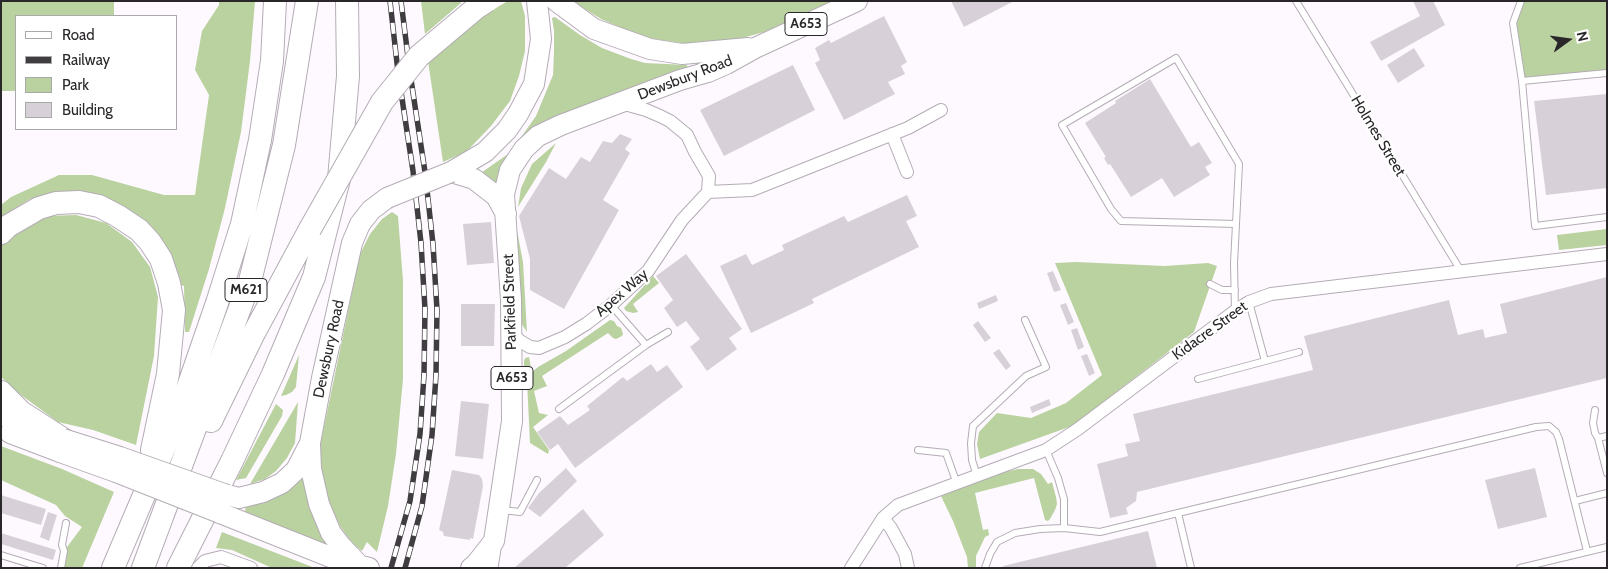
<!DOCTYPE html>
<html>
<head>
<meta charset="utf-8">
<style>
  body { margin:0 }
  #map { position:relative; width:1608px; height:569px; overflow:hidden; background:#fef9ff; font-family:Cabin,sans-serif }
  canvas { display:block }
  .frame { position:absolute; inset:0; border:2px solid #2a272a; pointer-events:none }
  .legend { position:absolute; left:15px; top:15px; width:162px; height:115px; box-sizing:border-box; background:#fff; border:1px solid #aaa9aa; margin:0; padding:6px 9px; list-style:none; font-size:15px; color:#2a272a }
  .legend li { display:flex; align-items:center; gap:10px; height:25px }
  .legend b { width:25px; border:1px solid #aaa9aa }
  .north { position:absolute; left:1543px; top:15px; width:50px; height:50px; -webkit-text-stroke:4px #fff; paint-order:stroke; rotate:76deg; font-size:14px; font-weight:700; line-height:20px; text-align:center; color:#2a272a }
  .north::after { content:''; display:block; margin:auto; width:18px; height:22px; background:#2a272a; clip-path:polygon(50% 0,100% 100%,50% 72%,0 100%) }
</style>
</head>
<body>
<div id="map">
<canvas width="1608" height="569"></canvas>
<div class="frame"></div>
<ul class="legend">
<li><b style="height:6px;background:#fff"></b>Road</li>
<li><b style="height:6px;background:#403d40"></b>Railway</li>
<li><b style="height:14px;background:#b9d29f"></b>Park</li>
<li><b style="height:14px;background:#d8d0d9"></b>Building</li>
</ul>
<div class="north">N</div>
</div>
<script>
const ctx = document.querySelector('canvas').getContext('2d');
ctx.lineJoin = 'round';
function fillPath(path, color) { ctx.fillStyle = color; ctx.fill(path, 'evenodd'); }
const shape = rows => new Path2D(rows.map(r => 'M' + r).join(''));
function strokePath(path, color, width, dash) { ctx.strokeStyle = color; ctx.lineWidth = width; ctx.lineCap = dash ? 'butt' : 'round'; ctx.setLineDash(dash || []); ctx.stroke(path); }
function label(font, color, halo, rows, align = 'center') {
  ctx.font = font + ' Cabin,sans-serif'; ctx.lineWidth = 4.5; ctx.setLineDash([]); ctx.textBaseline = 'middle'; ctx.strokeStyle = halo; ctx.fillStyle = color; for (const [text, x, y, turn = 0] of rows) {
    ctx.save(); ctx.translate(x, y); ctx.rotate((+turn || 0) * Math.PI / 180); ctx.textAlign = isNaN(turn) ? turn : align; if (halo) ctx.strokeText(text, 0, 0); ctx.fillText(text, 0, 0); ctx.restore();
  }
}
const green = shape([
  [1,1,114,1,114,16,16,16,16,91,1,91],
  [219,1,255,1,250,61,241,132,225,208,209,269,189,332,185,332,184,286,175,283,162,244,64,193,30,199,1,217,1,205,11,197,59,175,92,175,164,195,195,195,209,95,195,70,202,31,219,5],
  [421,1,461,1,461,3,425,34],
  [508,1,521,1,525,16,525,51,519,76,510,101,491,126,466,152,443,162,428,61,484,15],
  [572,1,834,1,764,32,728,42,687,44,642,37,601,19],
  [1521,1,1607,1,1607,73,1522,81,1513,23],
  [555,17,580,35,602,48,631,59,645,63,687,65,688,70,566,116,501,188,478,175,508,154,517,143,536,116,553,75,554,52,554,31,552,18],
  [556,143,546,162,518,207,521,188,532,164],
  [392,212,398,216,403,281,403,379,396,454,388,506,377,552,367,542,362,551,353,544,340,526,330,504,322,474,320,446,360,254,370,234,382,219],
  [76,215,106,223,132,242,150,267,158,297,154,356,136,445,93,430,58,422,21,395,1,377,1,242,45,216],
  [516,225,523,262,527,332,521,323],
  [1607,229,1607,245,1559,250,1557,235],
  [1076,262,1165,266,1208,263,1217,266,1194,332,1072,426,980,459,977,444,979,432,997,413,1031,418,1066,403,1102,375,1055,263],
  [653,276,659,283,633,304,638,312,633,313,626,311,624,308],
  [610,320,614,321,617,326,621,328,623,334,622,336,616,339,613,338,608,333,542,376,547,386,534,391,539,413,548,415,533,427,549,450,548,454,530,443,527,381,524,384,524,361,525,358,529,357,532,372,538,367,566,351],
  [299,355,296,387,292,392,286,395,281,396],
  [298,402,295,443,287,458,276,471,265,479,250,484],
  [276,404,283,410,282,416,246,478,236,480],
  [1,446,62,469,114,492,82,568,61,568,64,551,82,527,65,516,56,505,1,480],
  [1018,469,1033,469,1041,474,1048,484,1052,482,1056,497,1057,504,1055,510,1050,519,1048,521,1045,520,1034,478,975,493,983,530,988,529,989,535,985,537,976,556,976,568,968,568,967,557,953,521,941,496,1005,472],
  [302,473,328,542,326,544,323,544,245,514,246,500],
  [222,532,315,568,272,568,232,550,216,548]
]);
const building = shape([
  [951,1,1014,1,964,27],
  [1413,1,1433,1,1445,25,1381,61,1370,42,1420,16],
  [884,16,907,62,901,66,905,74,888,82,895,94,844,120,815,63,820,60,815,48,829,40,831,43],
  [1414,48,1425,66,1398,83,1387,65],
  [793,65,815,110,724,156,700,110],
  [1150,79,1191,147,1199,142,1212,163,1205,167,1210,175,1174,197,1162,178,1131,197,1110,164,1108,165,1104,158,1106,157,1085,123,1116,103,1115,101],
  [1607,94,1607,188,1546,195,1534,101],
  [620,134,632,139,625,149,630,153,603,200,619,210,564,309,530,290,530,259,519,216,549,168,566,179,581,157,590,162,603,141,612,143],
  [907,195,917,216,906,221,919,247,812,299,814,303,751,333,720,266,746,254,752,265,784,250,782,245,844,216,848,222],
  [491,222,494,263,467,265,463,224],
  [686,254,742,329,729,338,737,349,707,371,690,347,700,339,686,321,677,327,664,308,673,300,656,276],
  [1053,271,1061,290,1054,292,1047,273],
  [1607,277,1607,378,1137,492,1136,501,1126,508,1128,514,1110,518,1097,464,1128,456,1125,444,1140,441,1133,414,1313,370,1304,336,1449,300,1458,335,1483,329,1485,338,1507,333,1500,304],
  [996,295,998,301,979,309,977,303],
  [1066,303,1074,322,1068,325,1060,305],
  [461,304,495,304,494,346,461,346],
  [978,321,991,338,985,342,973,325],
  [1077,328,1084,347,1078,350,1071,330],
  [999,349,1011,366,1006,370,993,353],
  [1087,354,1095,373,1089,376,1081,356],
  [651,364,657,372,667,365,683,387,575,468,558,444,550,450,537,432,560,416,568,425,590,410,587,406,623,377,627,381],
  [1049,399,1051,405,1032,413,1030,407],
  [461,401,489,404,483,459,455,456],
  [566,468,577,481,540,517,528,508,539,493],
  [1535,468,1547,517,1498,529,1485,480],
  [452,470,479,475,482,479,483,486,473,539,470,538,470,540,444,536,443,532,439,530],
  [1,495,46,509,41,525,1,513],
  [583,509,604,535,565,568,514,568],
  [48,512,57,515,49,541,40,537],
  [1148,531,1157,568,1004,568,1003,566],
  [1,533,56,550,53,560,1,544]
]);
const service = shape([
  [1296,1,1461,271],
  [1521,1,1513,23,1522,81,1607,73],
  [1522,81,1535,226,1607,217],
  [1210,284,1222,290,1235,290],
  [1249,302,1265,361],
  [1235,311,1234,263,1236,224,1239,164,1176,58,1062,125,1111,209,1121,221,1236,224],
  [646,345,668,332],
  [1198,379,1299,352],
  [559,409,646,345,611,305],
  [1595,410,1593,423,1595,433,1598,438],
  [1607,436,1598,438,1607,473],
  [918,450,946,453,957,484],
  [977,476,972,460,971,443,973,426,1026,376,1046,367,1025,320],
  [1575,501,1607,493],
  [502,510,520,512,537,480],
  [1064,528,1100,532,1178,513],
  [1,555,43,568],
  [61,568,64,551,62,545,66,523],
  [985,568,990,554,997,542,1015,533,1040,529,1064,528,1064,499,1058,478,1046,450],
  [1191,568,1178,513,1536,427,1549,426,1556,432,1559,439,1587,551],
  [1520,568,1607,547]
]);
const minor = shape([
  [892,134,907,172],
  [708,192,752,190,908,128,941,110],
  [511,332,520,341,530,347,539,348,565,337,586,324,611,305,648,271,682,220,708,192,709,176,695,152,687,135,670,121,660,116,646,110,621,103],
  [883,518,891,528,905,554,908,568],
  [198,568,205,561,221,557,251,568],
  [851,568,883,518,898,505,1046,450,1078,429,1235,311,1249,302,1271,294,1607,254]
]);
const tertiary = shape([
  [490,568,494,542]
]);
const primary = shape([
  [556,1,594,29,650,49,682,54,748,48],
  [451,172,485,152,507,130,518,114,534,84,541,39,537,1],
  [451,172,474,179,496,196,506,214],
  [1,415,37,428],
  [10,433,60,452],
  [310,445,311,469,319,504,331,533,341,546,359,565],
  [227,495,239,498,263,492,282,483,296,470,310,443,322,378,352,243,360,224,371,210,387,198],
  [220,513,338,560,369,568],
  [471,568,476,564,494,541,512,421,511,300,504,194,510,170,524,149,538,136,561,125,680,80,708,72,726,64,755,48,857,1]
]);
const motorway = shape([
  [1,233,8,226,39,208,56,203,79,202,99,206,118,216,139,230,150,242,161,259,169,283,174,310,168,374,152,450],
  [1,392,21,412,63,439],
  [211,421,254,333,310,229],
  [113,568,179,413,217,303,242,224,260,140,272,61,275,1],
  [143,568,250,281,284,145,307,1],
  [178,568,232,461,273,374,314,277,339,179,348,76,347,1]
]);
const rail = shape([
  [390,1,398,72,413,171,421,243,425,309,424,375,420,434,410,501,391,568],
  [401,1,410,73,425,172,433,244,437,310,436,375,432,435,422,506,405,568]
]);
const primaryBridge = shape([
  [387,198,451,172],
  [63,439,120,457,227,495],
  [60,452,116,472,220,513]
]);
const motorwayBridge = shape([
  [310,229,382,102,419,56,476,8,487,1]
]);
const shields = [
  [806,24,42],
  [246,290,42],
  [512,378,42]
];
const shieldNames = [
  ["A653",806,24],
  ["M621",246,290],
  ["A653",512,378]
];
const streetNames = [
  ["Dewsbury Road",685,78,-21],
  ["Holmes Street",1378,136,59],
  ["Apex Way",622,293,-41],
  ["Parkfield Street",510,302,-92],
  ["Kidacre Street",1210,331,-36],
  ["Dewsbury Road",329,349,-78]
];
fillPath(green, '#b9d29f');
fillPath(building, '#d8d0d9');
strokePath(service, '#b4acb5', 8);
strokePath(minor, '#b4acb5', 14);
strokePath(tertiary, '#b4acb5', 17);
strokePath(primary, '#b4acb5', 22);
strokePath(motorway, '#b4acb5', 24);
strokePath(service, '#fff', 6);
strokePath(minor, '#fff', 12);
strokePath(tertiary, '#fff', 15);
strokePath(primary, '#fff', 20);
strokePath(motorway, '#fff', 22);
strokePath(rail, '#403d40', 5.5);
strokePath(rail, '#fff', 4, [11]);
strokePath(primaryBridge, '#b4acb5', 22, []);
strokePath(motorwayBridge, '#b4acb5', 24, []);
strokePath(primaryBridge, '#fff', 20);
strokePath(motorwayBridge, '#fff', 22);
for (const [x, y, w] of shields) { const box = new Path2D(); box.roundRect(x - w / 2, y - 11.5, w, 23, 4); ctx.fillStyle = '#fff'; ctx.fill(box); strokePath(box, '#2a272a', 1); }
label('bold 14px', '#2a272a', null, shieldNames);
label('15px', '#2a272a', '#fff', streetNames);
</script>
</body>
</html>
